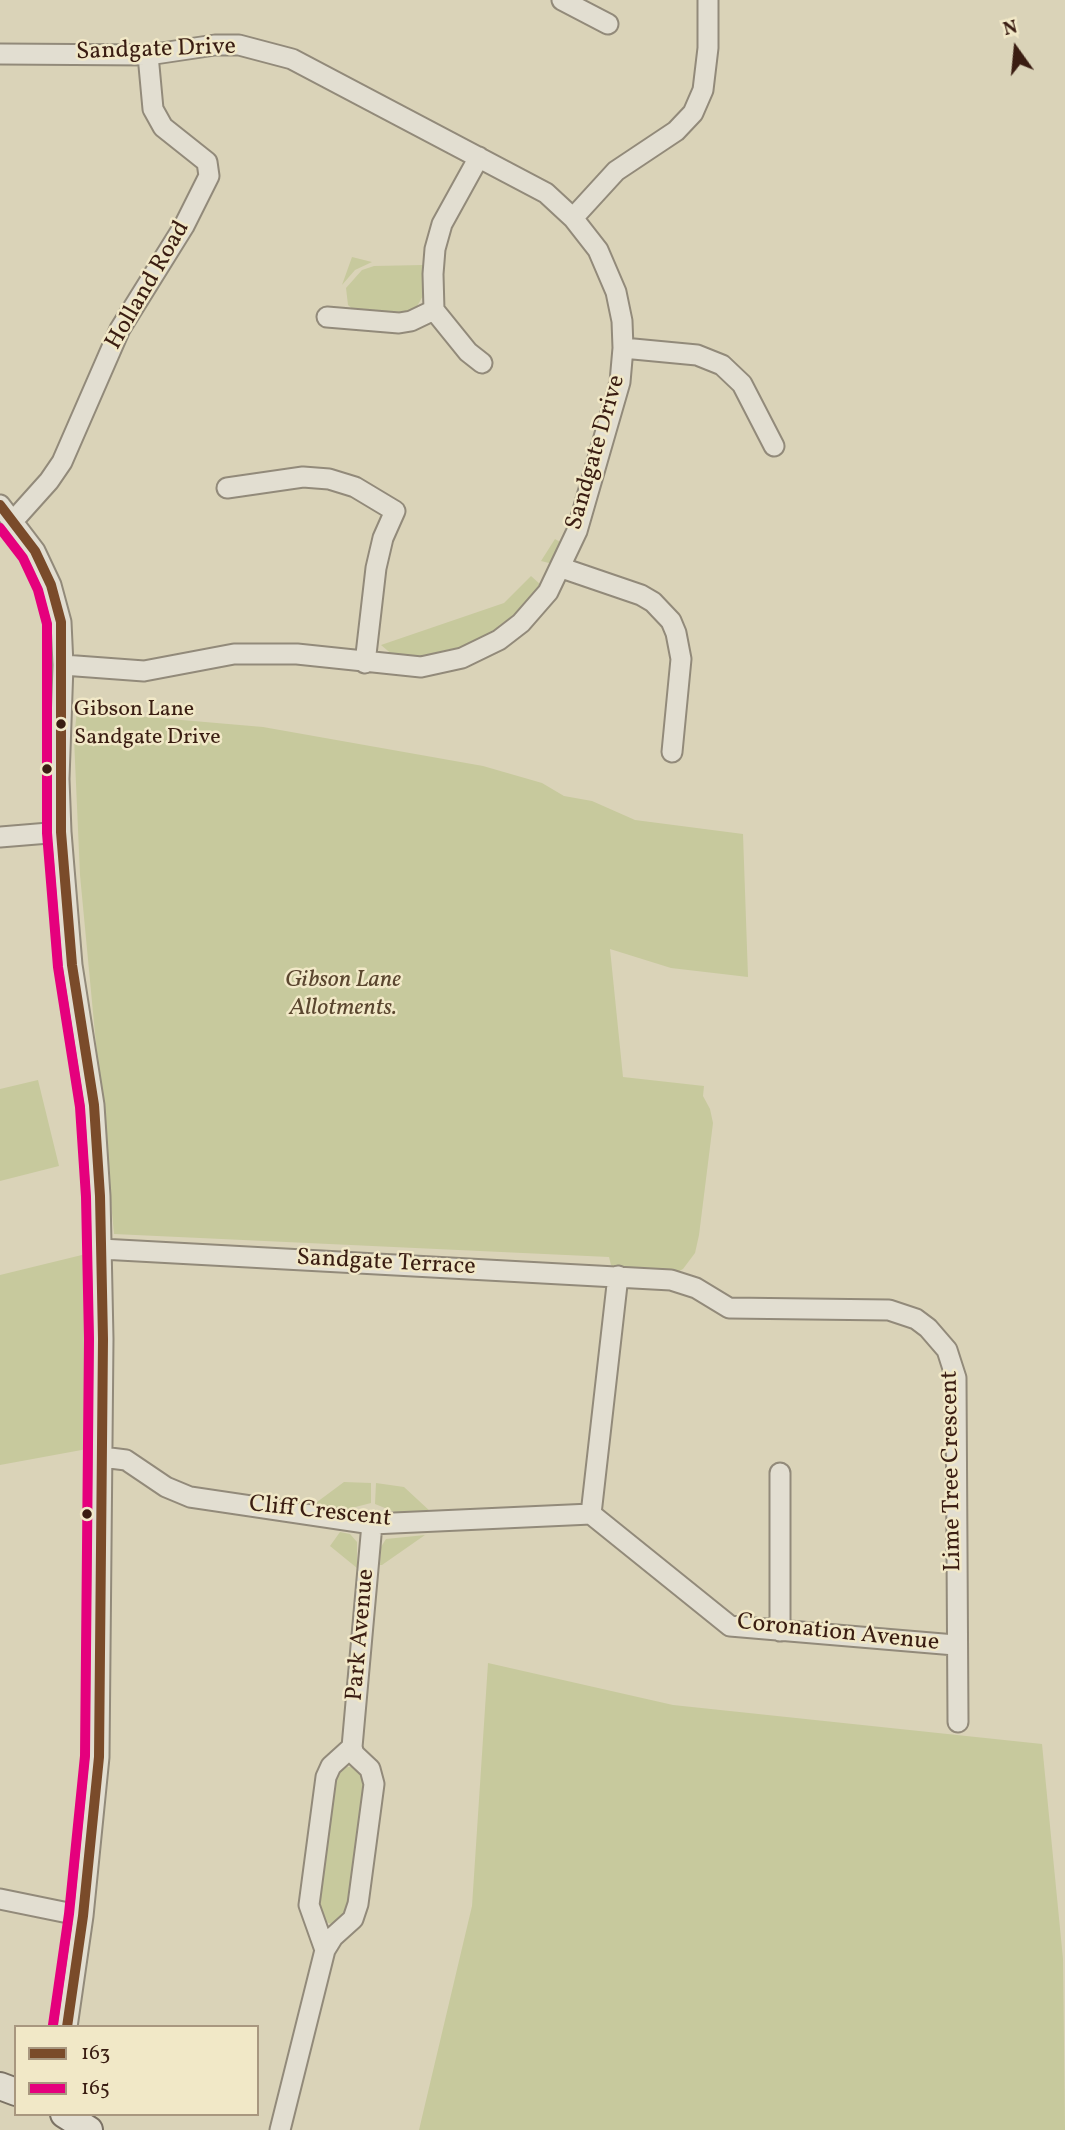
<!DOCTYPE html>
<html>
<head>
<meta charset="utf-8">
<style>
  body { margin:0 }
  #map { position:relative; width:1065px; height:2130px; overflow:hidden; background:#dad3b8; font-family:Vollkorn,serif }
  canvas { display:block }
  .legend { position:absolute; left:14px; top:2025px; width:245px; height:91px; box-sizing:border-box; background:#f1e8c7; border:2px solid #a8977f; margin:0; padding:9px 12px; list-style:none; font-size:21px; color:#3a1d12 }
  .legend li { display:flex; align-items:center; gap:14px; height:35px }
  .legend b { width:35px; border:2px solid #a8977f }
  .north { position:absolute; left:981px; top:14px; width:70px; height:70px; -webkit-text-stroke:5px #f1e8c7; paint-order:stroke; rotate:345deg; font-size:19px; font-weight:700; line-height:28px; text-align:center; color:#3a1d12 }
  .north::after { content:''; display:block; margin:auto; width:24px; height:32px; background:#3a1d12; clip-path:polygon(50% 0,100% 100%,50% 72%,0 100%) }
</style>
</head>
<body>
<div id="map">
<canvas width="1065" height="2130"></canvas>
<ul class="legend">
<li><b style="height:9px;background:#7a4b2a"></b>163</li>
<li><b style="height:9px;background:#e5007d"></b>165</li>
</ul>
<div class="north">N</div>
</div>
<script>
const ctx = document.querySelector('canvas').getContext('2d');
ctx.lineJoin = 'round';
function fillPath(path, color) { ctx.fillStyle = color; ctx.fill(path, 'evenodd'); }
const shape = rows => new Path2D(rows.map(r => 'M' + r).join(''));
function strokePath(path, color, width, dash) { ctx.strokeStyle = color; ctx.lineWidth = width; ctx.lineCap = dash ? 'butt' : 'round'; ctx.setLineDash(dash || []); ctx.stroke(path); }
function label(font, color, halo, rows, align = 'center') {
  ctx.font = font + ' Vollkorn,serif'; ctx.lineWidth = 5; ctx.setLineDash([]); ctx.textBaseline = 'middle'; ctx.strokeStyle = halo; ctx.fillStyle = color; for (const [text, x, y, turn = 0] of rows) {
    ctx.save(); ctx.translate(x, y); ctx.rotate((+turn || 0) * Math.PI / 180); ctx.textAlign = isNaN(turn) ? turn : align; if (halo) ctx.strokeText(text, 0, 0); ctx.fillText(text, 0, 0); ctx.restore();
  }
}
const green = shape([
  [352,257,372,262,355,270,342,285],
  [423,265,424,294,416,308,401,316,356,312,348,305,346,288,362,270,374,266],
  [555,539,562,543,553,564,541,561],
  [531,576,541,585,517,612,488,635,465,646,415,657,394,656,381,645,504,603],
  [77,711,263,727,483,766,542,783,564,796,592,801,635,820,743,834,748,977,671,968,610,949,623,1077,704,1086,703,1096,710,1109,713,1123,699,1235,695,1253,683,1269,677,1272,620,1270,611,1265,609,1257,114,1234,80,875,74,738],
  [38,1080,59,1166,0,1181,0,1089],
  [86,1254,90,1324,87,1449,0,1465,0,1275],
  [344,1482,371,1483,371,1503,344,1510,313,1505],
  [376,1483,404,1487,431,1512,395,1512,375,1504],
  [340,1532,350,1534,357,1542,357,1568,330,1546],
  [425,1535,382,1565,380,1565,381,1547,386,1539],
  [488,1663,673,1705,1042,1744,1063,1959,1065,2130,419,2130,472,1906],
  [353,1766,358,1769,366,1782,348,1913,337,1923,331,1924,322,1920,316,1906,335,1775,343,1768]
]);
const minor = shape([
  [562,0,608,24],
  [0,54,148,55,215,45,239,45,292,59,546,193,573,218,598,250,616,292,622,321,623,348,620,382,577,531,548,592,521,623,499,640,462,658,421,667,297,654,234,654,144,671,63,665],
  [479,157,442,224,435,249,433,274,434,310,468,352,482,363],
  [573,218,616,171,676,131,693,113,703,90,708,48,708,0],
  [327,317,399,323,411,321,434,310],
  [623,348,697,355,722,365,742,384,774,446],
  [227,488,303,477,329,479,355,487,395,511,383,538,376,568,365,663],
  [0,505,35,551,51,585,61,622,63,665,59,779,61,832,72,965,94,1105,100,1196,103,1339,99,1757,83,1916,67,2027],
  [14,520,49,481,62,462,120,329,184,226,209,176,207,162,163,127,153,109,148,55],
  [562,568,641,595,653,602,671,621,676,633,681,659,672,752],
  [0,837,61,832],
  [101,1249,671,1280,696,1288,729,1308,889,1310,916,1319,928,1328,947,1350,956,1378,958,1722],
  [102,1457,126,1460,166,1487,190,1497,372,1524,591,1514],
  [591,1514,730,1626,955,1645],
  [591,1514,618,1276],
  [780,1631,780,1473],
  [0,1899,83,1916],
  [325,1950,309,1905,326,1777,331,1766,352,1747],
  [280,2130,325,1950,333,1937,353,1919,358,1904,374,1784,370,1769,354,1754,352,1747,372,1524]
]);
const secondary = shape([
  [0,2086,16,2092],
  [64,2114,89,2130]
]);
const bus1 = shape([
  [0,505,35,551,51,585,61,622,61,832,72,965,94,1105,100,1196,103,1339,99,1757,83,1916,67,2027]
]);
const bus2 = shape([
  [0,528,23,558,38,590,47,624,47,833,58,967,80,1107,86,1197,89,1339,85,1756,69,1914,53,2025]
]);
const markers = [
  [61,724,6,"#3a1d12"],
  [47,769,6,"#3a1d12"],
  [87,1514,6,"#3a1d12"]
];
const busNames = [
  ["Gibson Lane",74,711],
  ["Sandgate Drive",74,739]
];
const streetNames = [
  ["Sandgate Drive",156,51,-2],
  ["Holland Road",149,286,-60],
  ["Sandgate Drive",597,453,-74],
  ["Sandgate Terrace",386,1264,3],
  ["Lime Tree Crescent",953,1471,-91],
  ["Cliff Crescent",320,1513,6],
  ["Coronation Avenue",838,1634,6],
  ["Park Avenue",362,1635,-85]
];
const parkNames = [
  ["Gibson Lane",343,982],
  ["Allotments.",343,1010]
];
fillPath(green, '#c7c99d');
strokePath(minor, '#928a7a', 23);
strokePath(secondary, '#7b7264', 30);
strokePath(minor, '#e2ded1', 19);
strokePath(secondary, '#e2ded1', 26);
strokePath(bus1, '#7a4b2a', 10);
strokePath(bus2, '#e5007d', 10);
for (const [x, y, r, color] of markers) { const dot = new Path2D(); dot.arc(x, y, r, 0, 2 * Math.PI); ctx.fillStyle = color; ctx.fill(dot); strokePath(dot, '#f1e8c7', 2.5); }
label('22px', '#3a1d12', '#f1e8c7', busNames, 'left');
label('24px', '#3a1d12', '#f1e8c7', streetNames);
label('italic 24px', '#5a462f', '#f1e8c7', parkNames);
</script>
</body>
</html>
